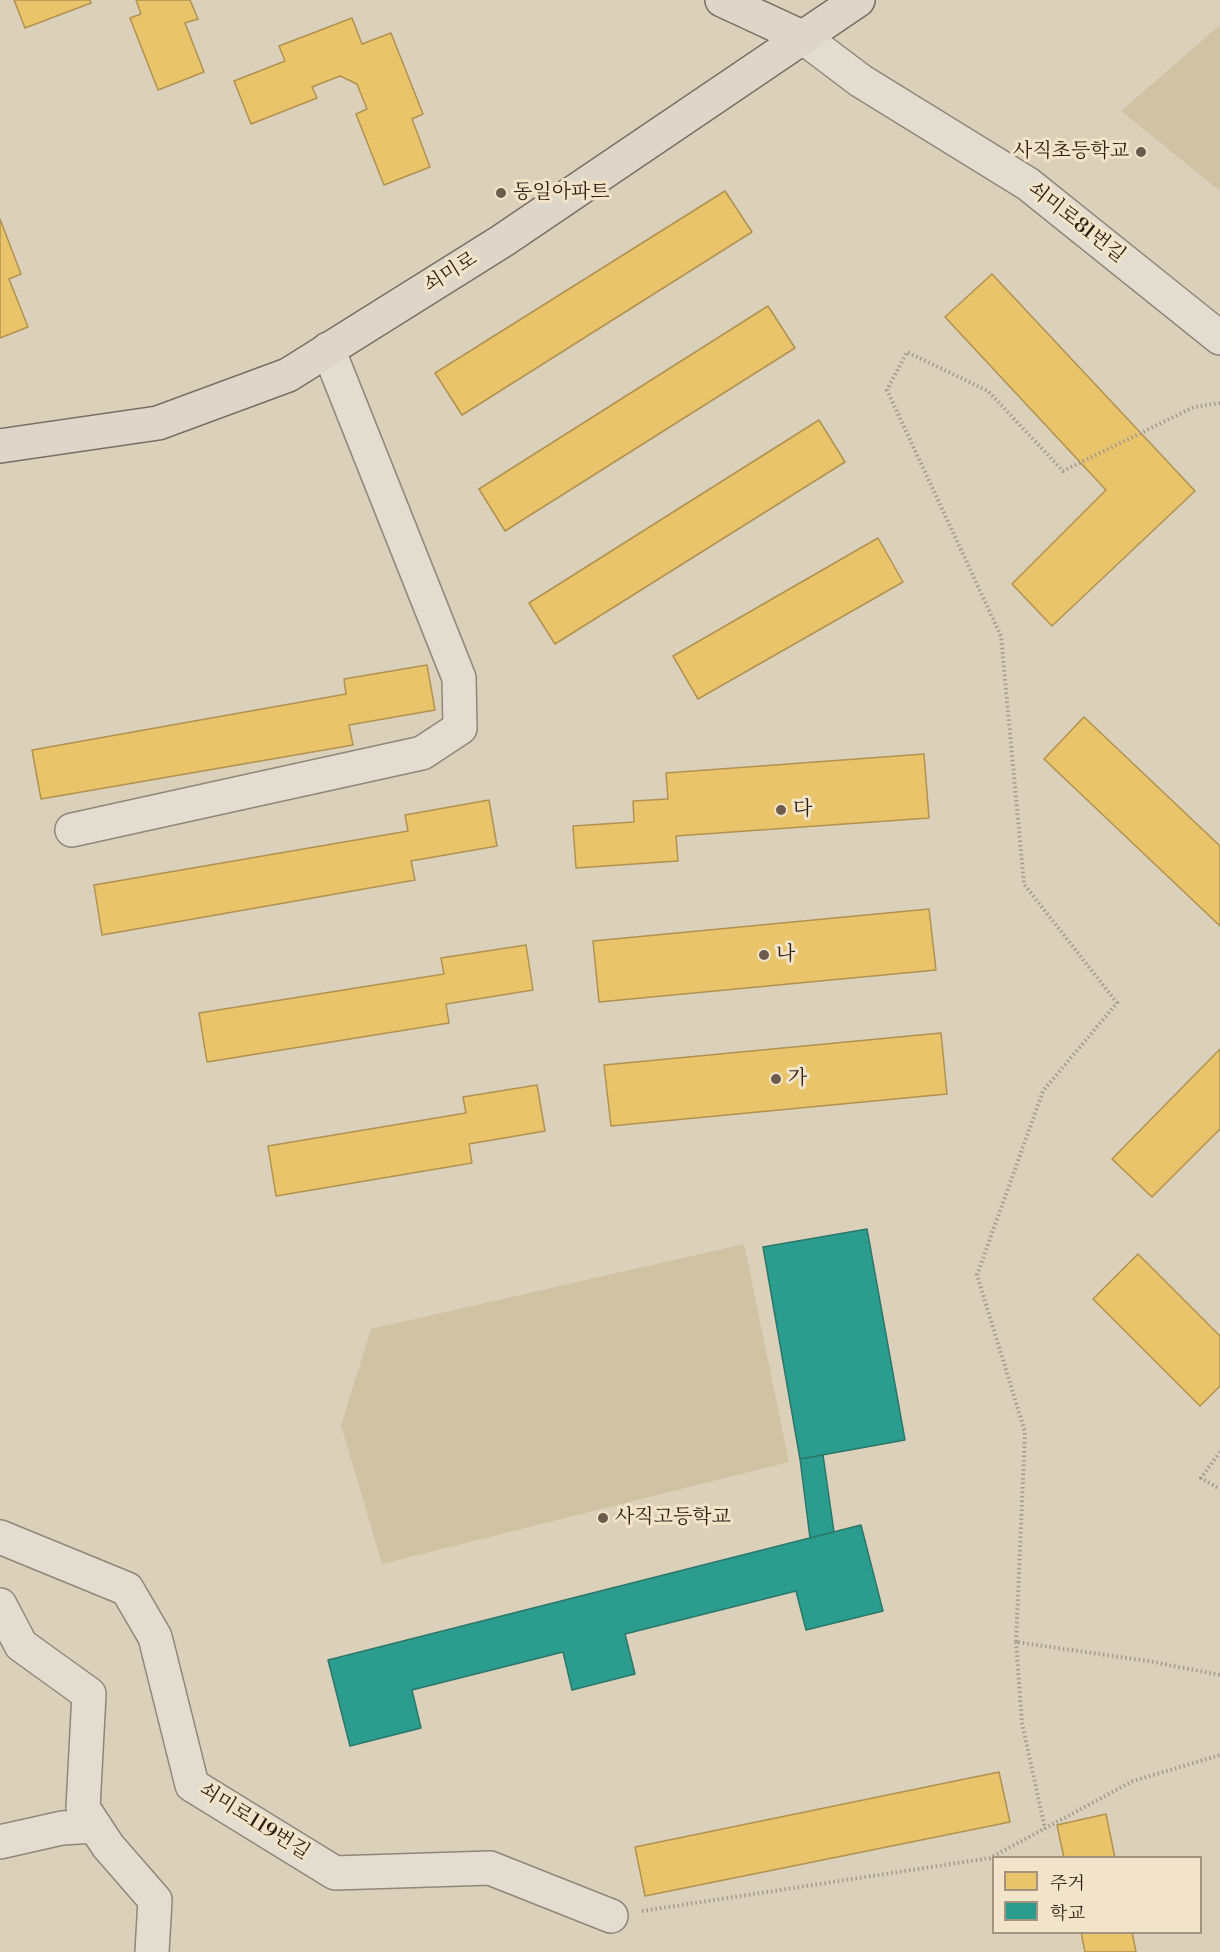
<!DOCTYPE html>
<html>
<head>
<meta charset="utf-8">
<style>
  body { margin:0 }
  #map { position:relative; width:1220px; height:1952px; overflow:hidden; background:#dbd0b9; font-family:"Libre Bodoni","Noto Serif KR",serif }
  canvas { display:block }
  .legend { position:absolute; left:992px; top:1856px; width:210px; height:78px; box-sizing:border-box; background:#f1e4c8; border:2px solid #a39480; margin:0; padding:8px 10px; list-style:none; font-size:18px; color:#2e1d13 }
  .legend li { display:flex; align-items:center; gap:12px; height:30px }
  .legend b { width:30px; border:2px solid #a39480 }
</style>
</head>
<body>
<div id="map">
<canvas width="1220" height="1952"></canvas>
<ul class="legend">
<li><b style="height:16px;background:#e9c46a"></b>주거</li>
<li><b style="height:16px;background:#2a9d8f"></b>학교</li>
</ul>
</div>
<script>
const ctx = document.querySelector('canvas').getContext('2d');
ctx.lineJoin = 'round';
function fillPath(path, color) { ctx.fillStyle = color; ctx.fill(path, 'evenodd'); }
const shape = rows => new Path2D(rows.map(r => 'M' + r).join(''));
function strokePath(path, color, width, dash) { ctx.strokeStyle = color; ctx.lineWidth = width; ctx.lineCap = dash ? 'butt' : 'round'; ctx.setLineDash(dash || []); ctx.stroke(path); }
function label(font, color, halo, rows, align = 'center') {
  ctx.font = font + ' "Libre Bodoni","Noto Serif KR",serif'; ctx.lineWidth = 6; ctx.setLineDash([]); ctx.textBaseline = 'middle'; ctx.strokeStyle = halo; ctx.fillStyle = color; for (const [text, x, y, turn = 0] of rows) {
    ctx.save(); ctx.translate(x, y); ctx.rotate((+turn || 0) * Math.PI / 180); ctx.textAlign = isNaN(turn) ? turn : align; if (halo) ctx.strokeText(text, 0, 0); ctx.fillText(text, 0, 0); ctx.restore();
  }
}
const green = shape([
  [1220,25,1220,191,1121,111],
  [744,1244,789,1462,382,1564,341,1425,371,1329]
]);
const homes = shape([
  [14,0,90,0,91,3,25,28,14,0],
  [136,0,190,0,198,19,185,23,204,72,158,90,130,18,141,14,136,0],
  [352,18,362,44,391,33,423,114,412,119,430,167,384,185,356,114,367,109,357,84,340,76,312,87,317,98,251,124,234,81,285,61,279,46,352,18],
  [725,191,752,232,462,415,435,373,725,191],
  [0,219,21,274,9,279,28,327,0,338,0,219],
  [992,274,1195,491,1052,626,1012,584,1106,490,945,317,992,274],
  [768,306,795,348,505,531,479,489,768,306],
  [819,420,845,462,555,644,529,603,819,420],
  [878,538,903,582,698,699,673,656,878,538],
  [427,665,435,710,349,725,353,745,41,799,32,750,346,694,344,679,427,665],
  [1084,717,1220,846,1220,926,1044,759,1084,717],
  [924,754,929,818,676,836,678,861,576,868,573,826,634,822,633,801,668,799,666,773,924,754],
  [489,800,497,846,411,861,415,880,102,935,94,885,408,831,405,815,489,800],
  [929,909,936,970,599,1002,593,941,929,909],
  [526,945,533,990,446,1004,449,1023,207,1062,199,1013,444,974,441,958,526,945],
  [941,1033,947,1094,611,1126,604,1065,941,1033],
  [1220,1049,1220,1129,1152,1197,1112,1159,1220,1049],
  [537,1085,545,1131,469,1144,472,1163,276,1196,268,1146,466,1113,463,1097,537,1085],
  [1138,1254,1220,1336,1220,1386,1200,1406,1093,1299,1138,1254],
  [999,1772,1010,1822,645,1896,635,1847,999,1772],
  [1106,1814,1115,1858,1064,1858,1057,1825,1106,1814],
  [1081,1932,1132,1932,1136,1952,1085,1952,1081,1932]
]);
const schools = shape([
  [867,1229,905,1440,800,1459,763,1247,867,1229],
  [823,1455,834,1532,810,1538,800,1459,823,1455],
  [861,1525,883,1611,806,1630,796,1591,625,1634,635,1674,572,1690,563,1652,412,1690,421,1728,350,1746,328,1660,861,1525]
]);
const path = shape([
  [1220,403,1194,407,1063,471,988,391,907,352,887,390,1001,636,1024,884,1117,1003,1043,1091,977,1275,1025,1432,1016,1642,1148,1661,1220,1675],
  [1220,1452,1201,1478,1220,1489],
  [1016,1642,1022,1723,1045,1829],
  [642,1911,990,1858,1133,1781,1220,1755]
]);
const minor = shape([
  [804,38,861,81,1028,184,1220,338],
  [72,830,422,753,460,728,459,678,328,349],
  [0,1537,127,1589,155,1637,192,1785,335,1873,490,1868,611,1916],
  [0,1605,21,1645,89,1694,83,1808,108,1846,155,1900,152,1952],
  [0,1842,62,1828,95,1826]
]);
const major = shape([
  [722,0,804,38],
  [0,446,158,423,288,375,502,241,858,0]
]);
const markers = [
  [1141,152,6,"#6b5c4d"],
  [501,193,6,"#6b5c4d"],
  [781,810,6,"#6b5c4d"],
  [764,955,6,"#6b5c4d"],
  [776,1079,6,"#6b5c4d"],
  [603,1518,6,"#6b5c4d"]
];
const poiNames = [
  ["사직초등학교",1129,152,"right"],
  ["동일아파트",513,193],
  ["다",793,810],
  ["나",776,955],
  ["가",788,1079],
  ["사직고등학교",615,1518]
];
const streetNames = [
  ["쇠미로81번길",1076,223,38],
  ["쇠미로",451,273,-32],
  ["쇠미로119번길",254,1822,32]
];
fillPath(green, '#d1c2a3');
fillPath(homes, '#e9c46a');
strokePath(homes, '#b19250', 1.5);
fillPath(schools, '#2a9d8f');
strokePath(schools, '#2b776a', 1.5);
strokePath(minor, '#8f8779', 36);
strokePath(major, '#776f63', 36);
strokePath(path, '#a29b92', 4, [1.5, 3]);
strokePath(minor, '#e3ddd1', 33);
strokePath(major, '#ded7c9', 33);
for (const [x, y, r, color] of markers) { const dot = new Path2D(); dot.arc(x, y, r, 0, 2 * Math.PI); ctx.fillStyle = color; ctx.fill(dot); strokePath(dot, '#f1e4c8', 2); }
label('20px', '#2e1d13', '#f1e4c8', poiNames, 'left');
label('20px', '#2e1d13', '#f1e4c8', streetNames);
</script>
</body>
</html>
